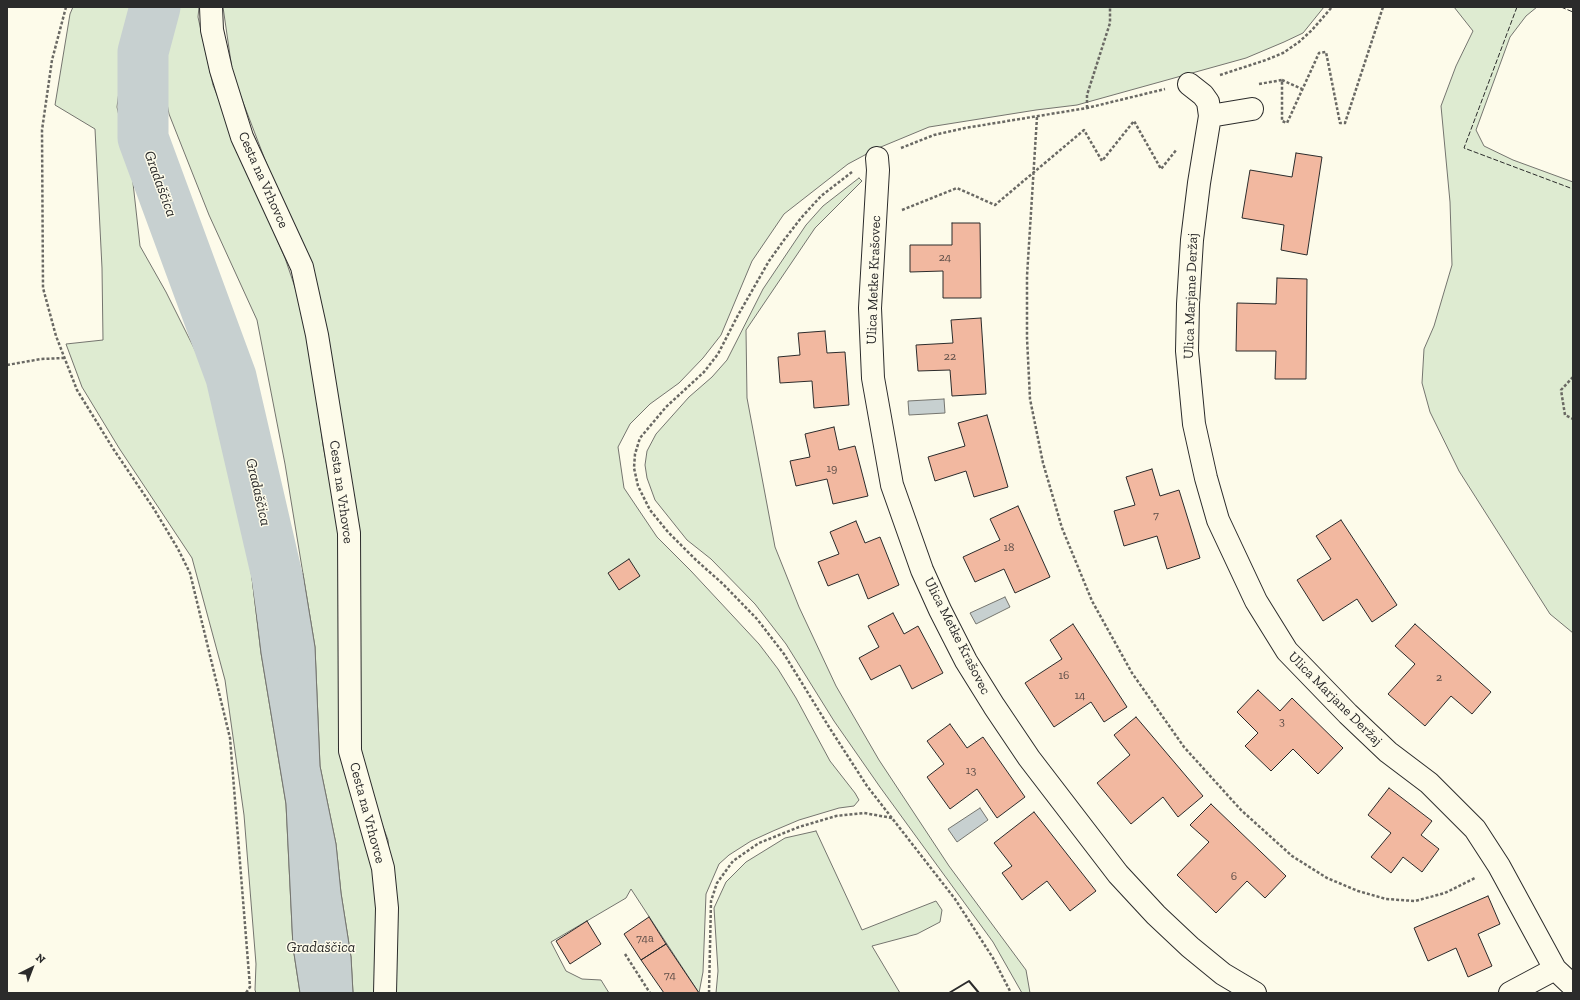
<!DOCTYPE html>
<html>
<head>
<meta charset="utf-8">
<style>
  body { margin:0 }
  #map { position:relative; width:1580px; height:1000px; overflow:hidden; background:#fdfbea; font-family:"Zilla Slab",serif }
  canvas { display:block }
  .frame { position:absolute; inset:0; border:8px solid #2b2b2b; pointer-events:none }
  .north { position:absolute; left:12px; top:948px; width:40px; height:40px; -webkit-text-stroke:3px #fdfbea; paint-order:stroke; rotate:42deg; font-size:11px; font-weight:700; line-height:16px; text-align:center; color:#2b2b2b }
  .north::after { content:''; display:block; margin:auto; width:14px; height:18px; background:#2b2b2b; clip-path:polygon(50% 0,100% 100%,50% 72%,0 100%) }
</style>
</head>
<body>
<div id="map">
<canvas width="1580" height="1000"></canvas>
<div class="frame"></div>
<div class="north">N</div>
</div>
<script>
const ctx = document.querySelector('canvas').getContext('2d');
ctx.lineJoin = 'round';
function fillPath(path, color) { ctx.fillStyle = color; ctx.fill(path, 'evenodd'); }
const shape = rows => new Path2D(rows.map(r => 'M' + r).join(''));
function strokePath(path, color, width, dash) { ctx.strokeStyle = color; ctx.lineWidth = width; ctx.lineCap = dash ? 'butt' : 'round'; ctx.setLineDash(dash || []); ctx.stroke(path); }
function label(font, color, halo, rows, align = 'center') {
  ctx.font = font + ' "Zilla Slab",serif'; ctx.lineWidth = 3; ctx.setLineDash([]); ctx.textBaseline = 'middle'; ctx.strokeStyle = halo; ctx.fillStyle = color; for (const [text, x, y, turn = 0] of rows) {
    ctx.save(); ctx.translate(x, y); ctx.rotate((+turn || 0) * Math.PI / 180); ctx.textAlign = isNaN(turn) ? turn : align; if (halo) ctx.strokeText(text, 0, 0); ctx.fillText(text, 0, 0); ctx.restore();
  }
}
const green = shape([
  [73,7,130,7,117,107,132,174,140,246,166,292,209,378,235,464,252,578,261,653,286,804,293,947,300,993,256,993,255,990,256,964,244,815,225,680,192,558,119,448,82,387,66,344,103,340,102,268,95,129,55,105,70,14,73,7],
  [173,7,199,7,198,17,213,85,256,191,285,258,301,305,313,369,323,445,339,531,344,632,339,748,377,876,377,993,353,993,351,957,341,893,336,844,320,766,315,647,285,464,257,320,209,215,169,114,161,73,166,33,173,7],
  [223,7,1324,7,1303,33,1284,42,1246,58,1077,105,1036,110,929,127,876,149,848,164,784,214,752,261,721,335,703,358,679,383,650,404,630,424,618,447,624,488,657,537,691,571,759,644,778,669,796,698,830,761,855,793,859,800,854,806,839,808,799,820,773,831,751,841,729,855,719,864,706,894,703,972,699,993,631,889,626,898,551,942,566,971,582,979,601,980,609,993,392,993,395,907,388,840,373,800,358,745,357,531,272,178,233,76,223,7],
  [1454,7,1537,7,1526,16,1510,37,1476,130,1484,146,1513,160,1573,182,1573,633,1550,614,1459,471,1430,412,1422,383,1424,349,1434,326,1452,265,1450,202,1441,106,1456,66,1473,31,1454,7],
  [859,178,862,181,815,228,746,330,747,398,775,547,799,607,836,686,879,760,949,866,1026,970,1030,993,1022,993,993,942,880,787,834,721,786,644,755,604,711,559,687,540,655,500,647,478,645,465,647,451,656,434,689,397,712,377,727,360,763,289,806,225,823,206,859,178],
  [816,831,862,930,936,901,942,910,940,922,917,934,872,946,900,993,716,993,718,971,714,908,726,882,746,862,785,838,816,831]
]);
const water = shape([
  [944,399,945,413,909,415,908,401,944,399],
  [303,574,315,647,320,766,336,844,341,893,351,957,353,993,300,993,293,947,286,804,261,653,252,578,303,574],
  [1005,597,1010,607,976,624,970,613,1005,597],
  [980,808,988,820,957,842,948,829,980,808]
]);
const river = shape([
  [155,7,143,52,143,138,231,377,277,576,287,645]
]);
const building = shape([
  [1296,153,1322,157,1307,255,1281,250,1284,225,1242,218,1250,170,1292,177,1296,153],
  [952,223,980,223,981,298,943,298,943,271,910,272,910,245,952,245,952,223],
  [1277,278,1307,279,1306,379,1275,379,1276,351,1236,351,1237,303,1276,304,1277,278],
  [981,318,986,394,952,396,950,370,918,371,916,345,953,343,951,320,981,318],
  [825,331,827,353,845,352,849,405,814,408,812,381,780,383,778,357,800,355,798,333,825,331],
  [987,415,1008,487,974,497,966,471,935,481,928,457,965,446,958,423,987,415],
  [834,427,839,450,855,446,868,496,833,504,827,479,796,486,790,461,810,457,805,434,834,427],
  [1152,469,1160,496,1179,490,1200,558,1167,569,1157,536,1124,546,1114,511,1135,505,1126,477,1152,469],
  [1018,506,1050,577,1015,593,1004,569,975,582,963,557,1000,540,990,519,1018,506],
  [1341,520,1397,605,1372,622,1357,599,1323,621,1297,580,1331,559,1316,536,1341,520],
  [856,521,865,543,880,537,899,585,868,599,858,574,828,586,818,562,839,554,830,532,856,521],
  [629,559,640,576,619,590,608,573,629,559],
  [893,613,904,634,918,626,943,673,912,689,900,665,871,680,859,658,879,647,868,626,893,613],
  [1073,624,1127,707,1104,722,1091,702,1054,727,1025,683,1062,659,1050,640,1073,624],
  [1415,624,1491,692,1472,714,1451,696,1425,726,1388,694,1415,664,1395,646,1415,624],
  [1258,690,1280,711,1292,698,1343,748,1318,774,1293,749,1271,771,1245,746,1258,733,1237,712,1258,690],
  [1136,717,1203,796,1178,817,1163,797,1131,824,1097,783,1130,755,1114,735,1136,717],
  [950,724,967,748,983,737,1025,797,997,818,977,789,950,809,927,777,944,764,927,741,950,724],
  [1389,788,1432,821,1421,835,1439,849,1422,872,1403,857,1391,873,1371,857,1391,833,1368,815,1389,788],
  [1211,804,1286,876,1265,898,1247,881,1216,913,1177,875,1209,842,1190,825,1211,804],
  [1034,812,1096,891,1070,911,1047,881,1022,900,1002,873,1012,866,994,843,1034,812],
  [1488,896,1500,924,1478,934,1492,966,1468,977,1456,948,1428,961,1414,928,1488,896],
  [649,917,666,944,641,960,624,934,649,917],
  [587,921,601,944,570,964,556,941,587,921],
  [666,944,699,993,664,993,641,960,666,944]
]);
const path = shape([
  [66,7,52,60,42,130,43,288,56,336,77,390,114,450,154,509,178,549,190,573,230,738,250,987,246,993],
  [1220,75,1266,60,1283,53,1299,42,1312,30,1332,7],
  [1282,80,1302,89],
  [1259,84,1282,80,1282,121,1287,123,1319,53,1326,52,1340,123,1345,123,1383,7],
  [1087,108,1087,95,1110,23,1110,7],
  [1037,117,1027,276,1027,338,1030,399,1043,463,1062,528,1092,601,1132,673,1184,747,1241,810,1292,856,1327,878,1358,891,1386,899,1415,901,1445,893,1475,878],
  [901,148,934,135,965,128,1087,108,1165,89],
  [852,172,821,196,801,218,784,240,769,261,737,317,718,354,704,372,666,407,640,438,635,454,634,468,638,486,650,510,668,532,696,560,723,584,757,619,784,654,829,727,867,786,955,899,993,958,1011,993],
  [902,210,957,188,995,205,1084,130,1102,161,1134,121,1161,169,1177,149],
  [7,365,41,359,64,358],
  [1573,377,1561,390,1565,415,1573,419],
  [625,954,650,993],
  [709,993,711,901,717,883,733,861,759,843,799,827,836,816,864,813,892,818]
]);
const minor = shape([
  [211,7,212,30,221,70,242,137,302,267,317,335,349,533,350,751,383,868,387,908,385,993],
  [1189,84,1203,95,1208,102,1210,116,1199,183,1192,240,1188,304,1187,351,1194,424,1206,478,1218,520,1256,601,1287,651,1348,714,1388,752,1429,783,1475,829,1499,866,1555,969,1573,986],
  [1210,116,1252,109],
  [877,158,878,170,870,308,873,378,892,485,922,570,940,610,966,661,994,706,1029,758,1118,874,1156,915,1190,947,1223,974,1255,993],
  [1510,993,1555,969]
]);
const fence = shape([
  [1517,7,1464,148,1573,189],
  [1561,7,1573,12]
]);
const wall = shape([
  [949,993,969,981,979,993]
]);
const numberNames = [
  ["24",945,258],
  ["22",950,357],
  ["19",832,469],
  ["7",1156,516],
  ["18",1009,548],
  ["16",1064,676],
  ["2",1439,678],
  ["14",1080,696],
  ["3",1282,722],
  ["13",971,771],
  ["6",1234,877],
  ["74a",645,939],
  ["74",670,976]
];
const streetNames = [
  ["Cesta na Vrhovce",263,180,66],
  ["Ulica Metke Krašovec",874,280,-88],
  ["Ulica Marjane Deržaj",1191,296,-88],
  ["Cesta na Vrhovce",341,492,82],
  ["Ulica Metke Krašovec",957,636,63],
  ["Ulica Marjane Deržaj",1335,699,45],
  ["Cesta na Vrhovce",367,813,75]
];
const waterNames = [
  ["Gradaščica",160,184,70],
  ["Gradaščica",258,492,77],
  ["Gradaščica",321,948]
];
fillPath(green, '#deebd1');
strokePath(green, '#74746e', 1);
fillPath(water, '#c7d0d0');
strokePath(water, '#74746e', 1);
strokePath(river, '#c7d0d0', 51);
fillPath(building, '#f2b8a0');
strokePath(building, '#2b2b2b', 1);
strokePath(minor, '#2b2b2b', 24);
strokePath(path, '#6a6964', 2.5, [3, 2]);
strokePath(minor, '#fdfbea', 22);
strokePath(fence, '#2b2b2b', 1, [5, 2]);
strokePath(wall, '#2b2b2b', 2);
label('12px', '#5d4e48', null, numberNames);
label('14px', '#2b2b2b', '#fdfbea', streetNames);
label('italic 15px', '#2b2b2b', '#fdfbea', waterNames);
</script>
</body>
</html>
